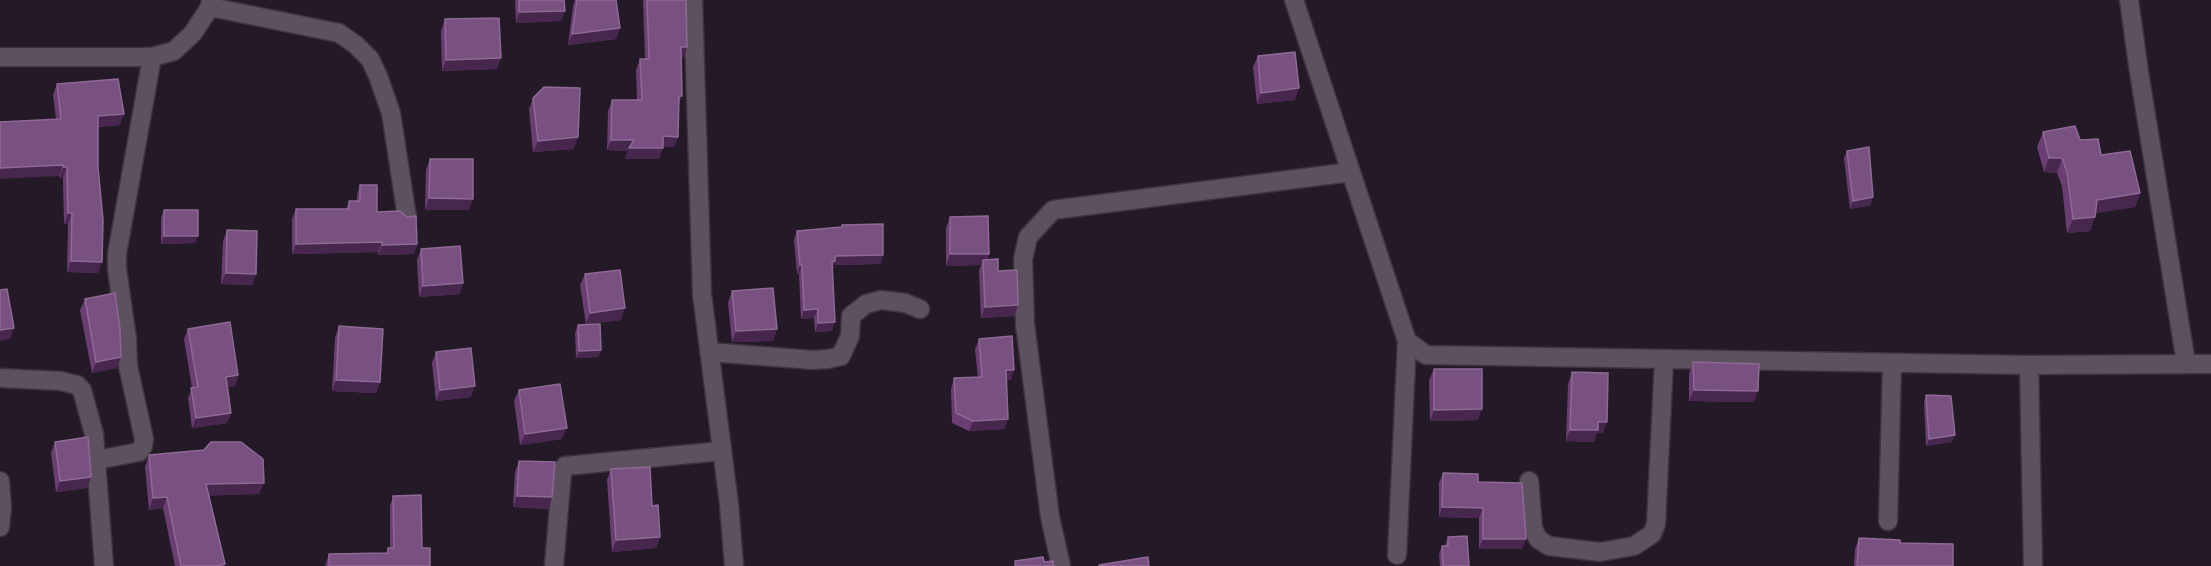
<!DOCTYPE html>
<html>
<head>
<meta charset="utf-8">
<style>
  body { margin:0 }
  canvas { display:block; background:#241926 }
</style>
</head>
<body>
<canvas width="2211" height="566"></canvas>
<script>
const ctx = document.querySelector('canvas').getContext('2d');
ctx.lineJoin = 'round';
const shape = rows => new Path2D(rows.map(r => 'M' + r).join(''));
function strokePath(path, color, width, dash) { ctx.strokeStyle = color; ctx.lineWidth = width; ctx.lineCap = dash ? 'butt' : 'round'; ctx.setLineDash(dash || []); ctx.stroke(path); }
function fillPath(path, color) { ctx.fillStyle = color; ctx.fill(path, 'evenodd'); }
const minor = shape([
  [693,0,702,294,729,504,734,566],
  [1294,0,1407,341,1426,355,2029,365,2211,364],
  [2129,0,2139,72,2186,363],
  [210,7,339,33,356,45,370,59,378,76,391,113,407,217],
  [0,57,152,57,174,51,193,33,210,7,211,0],
  [709,352,813,360,828,359,841,356,850,336,851,316,866,304,881,300,905,303,920,309],
  [2029,365,2033,566],
  [0,378,61,381,77,385,82,390,94,434,104,566],
  [96,460,139,452,143,446,144,439,128,366,127,339,117,269,117,254,152,57],
  [0,481,2,507,0,527],
  [1529,481,1533,528,1538,539,1549,546,1600,552,1634,546,1652,534,1656,524,1664,360],
  [1888,521,1892,363],
  [1397,555,1407,341],
  [554,566,562,472,565,466,722,451],
  [1061,566,1050,517,1025,324,1023,259,1028,237,1053,210,1351,172]
]);
const wall = shape([
  [515,0,564,0,561,21,516,23],
  [575,0,616,0,620,28,616,39,568,45,573,6],
  [643,0,686,0,684,57,681,57,679,106,674,147,663,147,659,159,625,159,628,151,607,150,608,111,612,100,637,100,636,70,640,59,645,59],
  [445,19,497,69,442,71,441,31],
  [1258,56,1295,100,1257,104,1253,67],
  [57,84,120,125,98,127,98,273,67,272,68,224,64,224,63,178,59,178,56,119,53,95],
  [533,98,574,149,533,152,529,109],
  [2043,132,2080,140,2101,155,2140,193,2135,207,2095,213,2090,231,2067,233,2062,186,2057,173,2044,172,2037,147],
  [1847,151,1871,205,1850,209,1844,158],
  [430,159,469,210,425,210,426,170],
  [360,185,377,212,417,244,414,254,378,255,378,252,292,254,292,219,296,209,346,209,349,201,357,201,357,195],
  [164,210,195,243,161,244,161,218],
  [950,217,989,254,987,260,998,271,1018,305,1014,316,981,318,979,271,981,265,946,266,946,228],
  [842,225,883,255,880,264,834,265,833,269,832,331,815,332,814,318,801,319,799,274,797,274,794,240,797,231,842,227],
  [227,230,256,274,252,285,221,284,223,241],
  [421,249,463,283,459,294,419,297,417,260],
  [585,274,621,320,586,324,580,285],
  [732,291,777,329,773,341,732,342,728,303],
  [85,299,117,368,92,373,80,310],
  [578,325,601,350,598,357,576,358,575,333],
  [339,326,380,382,376,393,332,391,335,338],
  [188,329,238,375,235,386,227,387,231,413,227,423,192,428,188,398,192,388,184,339],
  [979,339,1011,380,1006,380,1008,419,1004,429,969,431,952,423,951,389,954,378,978,378,975,349],
  [436,352,471,397,436,401,432,363],
  [1693,362,1754,402,1689,401,1689,374],
  [1434,369,1478,420,1430,421,1429,380],
  [1572,372,1603,433,1597,433,1594,442,1566,441,1568,384],
  [519,390,562,439,520,445,514,401],
  [1926,395,1952,442,1926,446,1924,402],
  [55,442,91,477,87,488,56,492,51,453],
  [149,455,259,494,209,495,225,564,224,566,175,566,163,508,149,510,145,467],
  [519,461,552,497,548,509,513,507,515,472],
  [611,469,652,506,660,537,656,548,612,552,607,480],
  [1443,473,1478,482,1522,549,1479,549,1479,518,1439,517,1439,483],
  [393,496,422,548,430,566,325,566,329,554,386,553,388,548,390,548,390,506],
  [1448,537,1469,566,1440,566,1439,554,1442,546,1445,546],
  [1859,538,1900,543,1953,566,1854,566,1855,549]
]);
const shadedWall = shape([
  [565,11,561,21,516,23,519,12],
  [620,28,616,39,568,45,572,34],
  [681,47,687,47,684,57,677,58],
  [501,58,497,69,442,71,446,60],
  [1299,88,1295,100,1257,104,1261,93],
  [679,96,682,96,678,107],
  [124,114,120,125,95,127,98,116],
  [663,136,678,137,674,147,659,147],
  [578,137,574,149,533,152,538,141],
  [611,140,634,140,663,148,659,159,625,159,628,151,607,150],
  [2049,158,2062,158,2057,173,2044,172],
  [63,165,59,176,0,179,0,168],
  [63,167,67,167,63,178,59,178],
  [2140,193,2135,207,2092,214,2097,200],
  [1873,197,1871,205,1850,209,1853,201],
  [429,198,473,199,469,210,425,210],
  [68,213,72,213,68,224,64,224],
  [2095,217,2090,231,2067,233,2073,219],
  [164,236,198,236,195,243,161,244],
  [382,242,378,252,292,254,296,244],
  [417,244,414,254,378,255,382,245],
  [950,254,989,254,985,265,983,260,981,265,946,266],
  [883,255,880,264,834,265,832,270,829,271,835,256],
  [71,261,102,262,98,273,67,272],
  [800,265,802,265,799,274,797,274],
  [226,273,256,274,252,285,221,284],
  [463,283,459,294,419,297,423,286],
  [1018,305,1014,316,981,318,985,307],
  [625,308,621,320,586,324,590,313],
  [818,309,814,318,801,319,804,310],
  [835,322,832,331,815,332,818,323],
  [14,328,10,339,0,341,0,330],
  [777,329,773,341,732,342,736,331],
  [601,350,598,357,576,358,579,351],
  [121,357,117,368,92,373,96,362],
  [1006,370,1014,370,1011,380,1002,381],
  [238,375,235,386,222,388,226,377],
  [336,380,380,382,376,393,332,391],
  [475,386,471,397,436,401,440,390],
  [1694,390,1758,391,1754,402,1689,401],
  [1482,409,1478,420,1430,421,1434,410],
  [231,413,227,423,192,428,196,418],
  [1008,419,1004,429,969,431,973,421],
  [1598,422,1607,422,1603,433,1597,433,1594,442,1566,441,1570,430],
  [567,428,562,439,520,445,525,434],
  [1955,435,1952,442,1926,446,1929,439],
  [91,477,87,488,56,492,60,481],
  [264,483,259,494,202,496,206,484],
  [517,496,552,497,548,509,513,507],
  [167,497,163,508,149,510,153,498],
  [1442,507,1483,508,1479,518,1439,517],
  [660,537,656,548,612,552,616,540],
  [1483,539,1526,539,1522,549,1479,549]
]);
const building = shape([
  [519,0,564,0,565,11,519,12,519,0],
  [577,0,616,0,620,28,572,34,577,0],
  [647,0,686,0,687,47,681,47,682,96,679,96,678,137,663,136,663,148,629,148,634,140,611,140,612,100,642,100,640,59,649,59,647,0],
  [499,18,501,58,446,60,445,19,499,18],
  [1295,52,1299,88,1261,93,1258,56,1295,52],
  [118,79,124,114,98,116,98,167,103,220,102,262,71,261,72,213,68,213,67,167,63,167,63,165,0,168,0,122,61,119,57,84,118,79],
  [544,87,580,88,578,137,538,141,533,98,544,87],
  [2075,126,2080,140,2098,139,2101,155,2130,151,2140,193,2097,200,2095,217,2073,219,2067,172,2062,158,2049,158,2043,132,2075,126],
  [1869,147,1873,197,1853,201,1847,151,1869,147],
  [430,159,473,159,473,199,429,198,430,159],
  [360,185,377,185,377,212,400,211,407,217,416,216,417,244,382,245,382,242,296,244,296,209,349,209,349,201,360,201,360,185],
  [164,210,198,210,198,236,164,236,164,210],
  [988,216,989,254,950,254,950,217,988,216],
  [883,224,883,255,835,256,835,261,832,262,835,322,818,323,818,309,804,310,802,265,800,265,797,231,842,227,842,225,883,224],
  [227,230,257,231,256,274,226,273,227,230],
  [460,246,463,283,423,286,421,249,460,246],
  [998,259,998,271,1017,270,1018,305,985,307,983,260,998,259],
  [620,270,625,308,590,313,585,274,620,270],
  [773,288,777,329,736,331,732,291,773,288],
  [7,289,14,328,0,330,0,290,7,289],
  [115,293,120,329,121,357,96,362,85,299,115,293],
  [230,322,238,375,226,377,231,413,196,418,191,388,198,387,188,329,230,322],
  [600,324,601,350,579,351,578,325,600,324],
  [339,326,383,329,380,382,336,380,339,326],
  [1012,336,1014,370,1006,370,1008,419,973,421,956,413,954,378,982,377,979,339,1012,336],
  [471,348,475,386,440,390,436,352,471,348],
  [1693,362,1759,364,1758,391,1694,390,1693,362],
  [1434,369,1482,369,1482,409,1434,410,1434,369],
  [1572,372,1608,373,1607,422,1598,422,1598,430,1570,430,1572,372],
  [560,384,567,428,525,434,519,390,560,384],
  [1926,395,1951,396,1955,435,1929,439,1926,395],
  [88,437,91,477,60,481,55,442,88,437],
  [211,442,241,442,263,459,264,483,206,484,225,564,216,566,181,566,167,497,153,498,149,455,204,450,211,442],
  [519,461,555,462,552,497,517,496,519,461],
  [650,467,652,506,658,505,660,537,616,540,611,469,650,467],
  [1443,473,1478,474,1478,482,1522,483,1526,539,1483,539,1483,508,1442,507,1443,473],
  [421,495,422,548,430,548,430,566,329,566,329,554,388,553,388,548,394,548,393,496,421,495],
  [1467,536,1469,566,1443,566,1442,546,1448,546,1448,537,1467,536],
  [1859,538,1900,540,1900,543,1953,544,1953,566,1857,566,1859,538],
  [1043,557,1044,562,1053,561,1053,566,1015,566,1015,561,1043,557],
  [1148,557,1149,566,1099,566,1099,565,1148,557]
]);
strokePath(minor, '#3c343d', 21);
strokePath(minor, '#5d505f', 18);
fillPath(wall, '#6a3e72');
fillPath(shadedWall, '#47274e');
fillPath(building, '#795181');
strokePath(building, '#8d6a94', 1.5);
</script>
</body>
</html>
